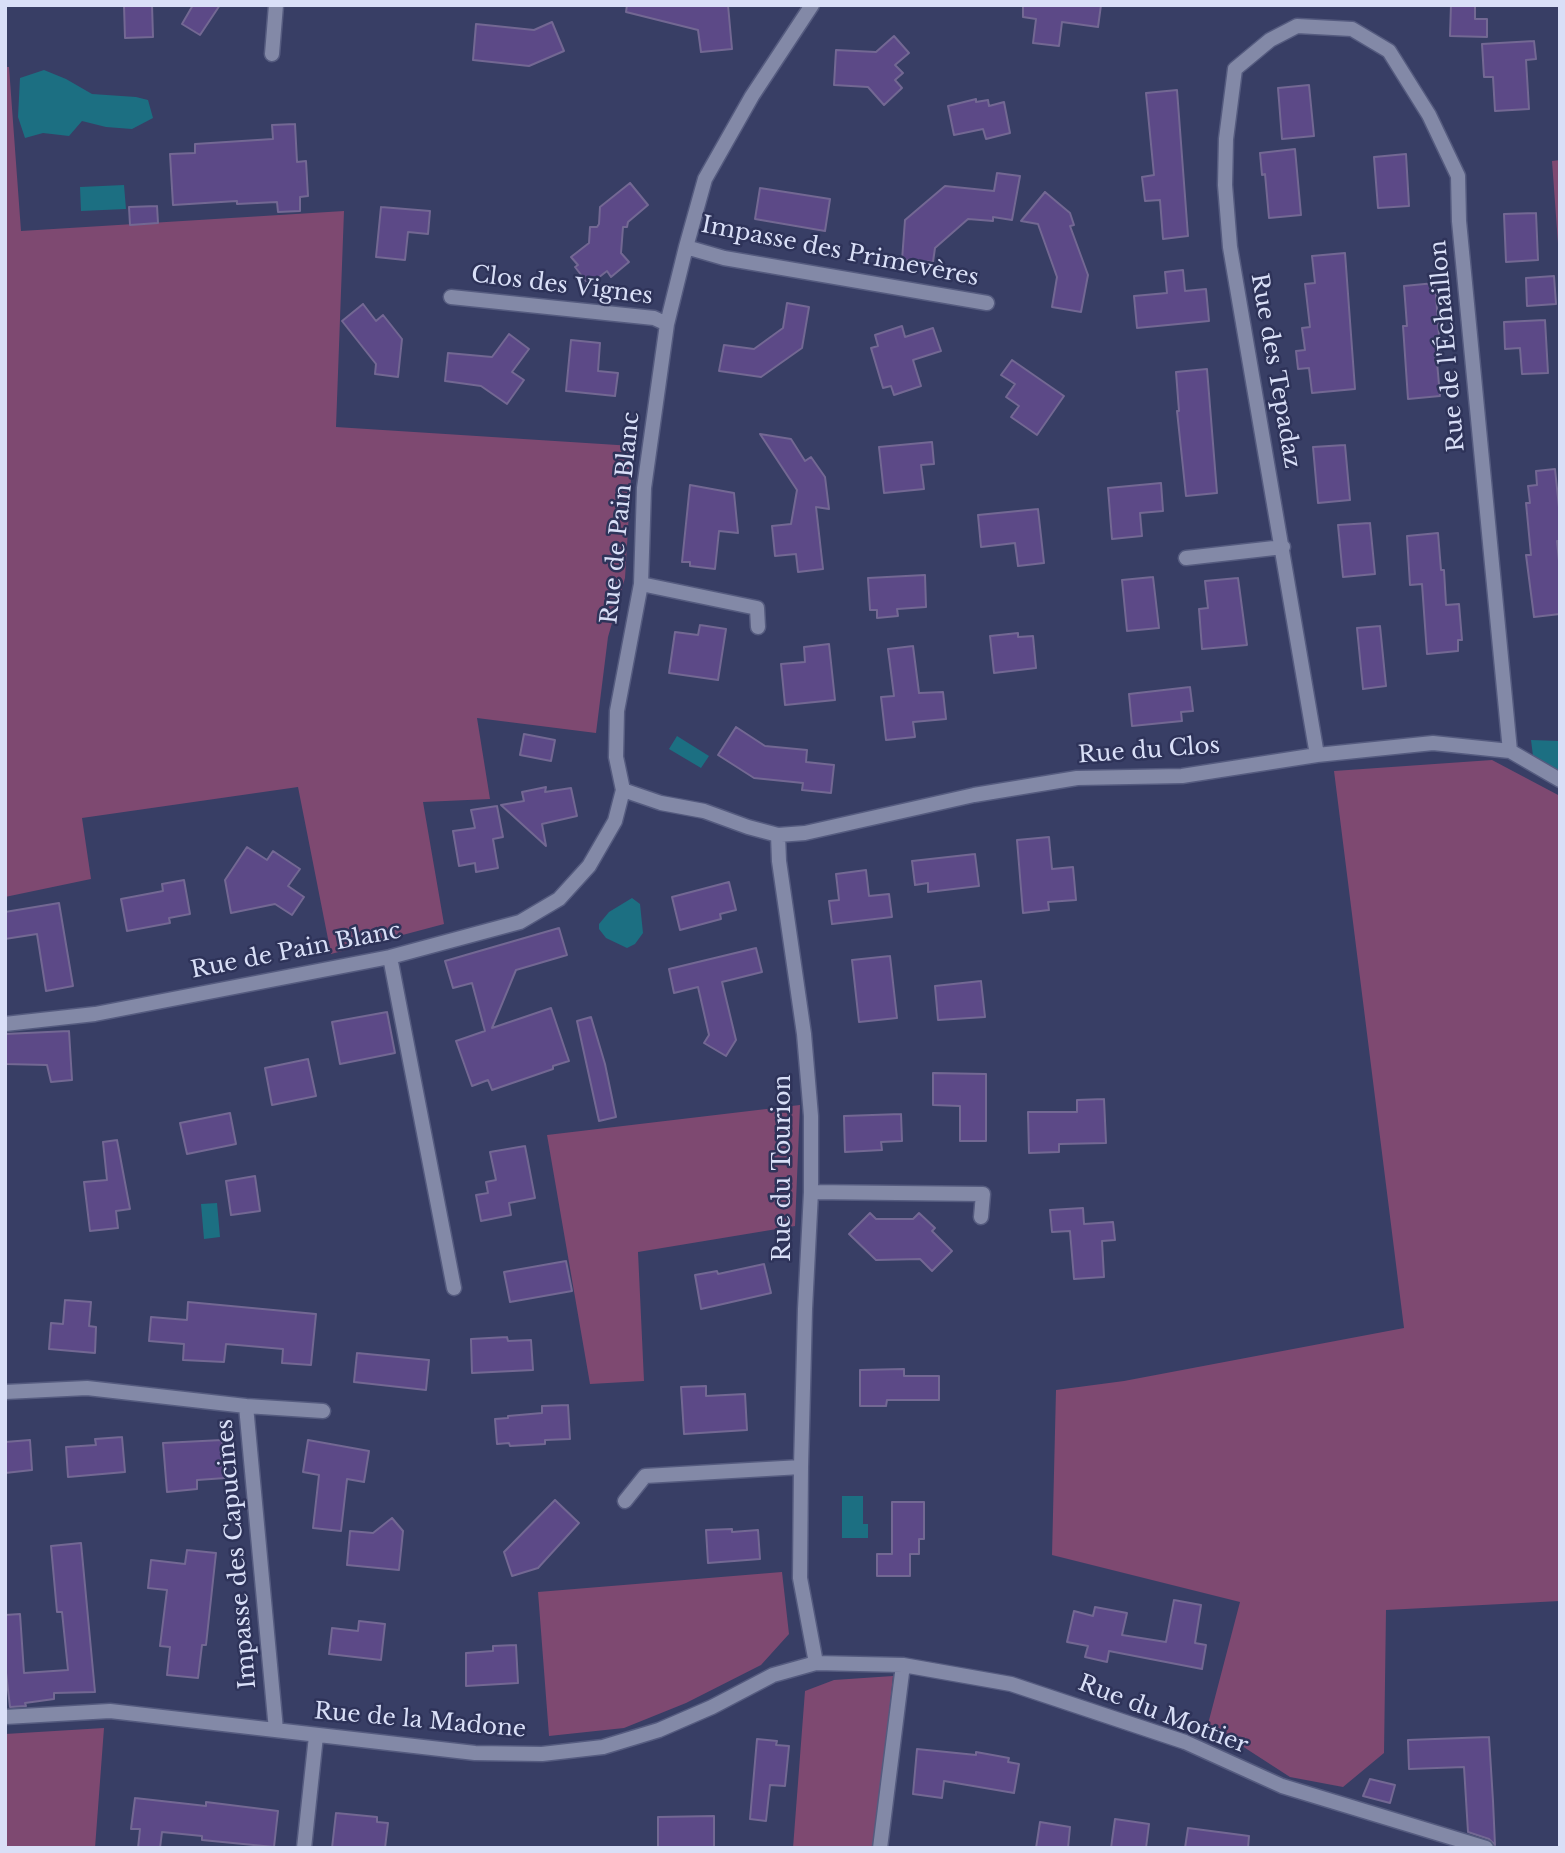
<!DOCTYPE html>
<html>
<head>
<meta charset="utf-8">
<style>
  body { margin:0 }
  #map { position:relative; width:1565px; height:1853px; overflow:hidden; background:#383e65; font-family:"Libre Baskerville",serif }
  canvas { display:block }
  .frame { position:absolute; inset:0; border:7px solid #d9dff7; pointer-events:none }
</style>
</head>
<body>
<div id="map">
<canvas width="1565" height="1853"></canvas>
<div class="frame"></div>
</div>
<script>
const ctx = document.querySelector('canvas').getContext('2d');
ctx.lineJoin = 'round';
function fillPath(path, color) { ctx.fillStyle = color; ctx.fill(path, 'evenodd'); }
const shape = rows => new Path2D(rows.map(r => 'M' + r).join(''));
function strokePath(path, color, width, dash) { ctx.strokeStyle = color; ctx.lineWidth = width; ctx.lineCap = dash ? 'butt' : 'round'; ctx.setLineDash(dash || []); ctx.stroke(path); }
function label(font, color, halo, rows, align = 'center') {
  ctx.font = font + ' "Libre Baskerville",serif'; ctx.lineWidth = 5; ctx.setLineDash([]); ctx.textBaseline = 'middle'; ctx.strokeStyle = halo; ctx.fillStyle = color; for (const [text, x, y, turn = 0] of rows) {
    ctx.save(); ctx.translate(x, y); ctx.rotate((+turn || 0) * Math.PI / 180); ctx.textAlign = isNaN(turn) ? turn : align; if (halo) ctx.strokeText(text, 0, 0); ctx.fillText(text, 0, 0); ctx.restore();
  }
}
const green = shape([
  [5,67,9,67,21,231,344,211,336,427,633,446,625,578,608,637,596,733,477,718,490,799,423,802,444,924,331,954,298,787,82,818,91,879,5,897],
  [1560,160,1560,271,1552,161],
  [1492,760,1560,796,1560,1601,1386,1610,1384,1753,1343,1787,1290,1777,1208,1724,1240,1602,1052,1555,1056,1390,1124,1381,1404,1328,1334,771],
  [800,1105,795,1226,638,1252,644,1381,590,1384,547,1135],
  [782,1572,789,1634,761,1665,686,1703,624,1728,549,1736,538,1592],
  [893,1676,875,1848,793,1848,805,1691,834,1680],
  [104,1728,95,1848,5,1848,5,1734]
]);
const water = shape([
  [44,70,66,79,92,94,136,97,148,100,153,118,132,129,106,127,82,121,69,136,43,133,25,138,18,117,20,78],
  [124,185,126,209,81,211,80,187],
  [677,736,709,756,701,768,669,749],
  [1531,740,1560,741,1560,774,1533,756],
  [632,898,640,904,643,933,635,944,627,948,606,938,599,929,599,924,609,912],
  [217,1203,220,1237,204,1239,201,1204],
  [842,1496,863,1496,863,1524,868,1524,868,1538,842,1538]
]);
const building = shape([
  [124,5,152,5,153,37,125,38,124,5],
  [193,5,220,5,200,35,182,24,193,5],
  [627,5,728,5,732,49,701,52,698,30,626,12,627,5],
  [1023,5,1101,5,1098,27,1062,22,1059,46,1033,43,1036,19,1023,17,1023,5],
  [1451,5,1475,5,1475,19,1487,19,1487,37,1450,36,1451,5],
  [552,22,564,51,529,66,473,60,476,24,534,30,552,22],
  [894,36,909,53,895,65,903,73,895,80,902,88,884,105,868,87,834,85,836,50,876,52,894,36],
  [1534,41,1536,59,1526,60,1529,109,1495,111,1493,77,1484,77,1482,44,1534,41],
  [1309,85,1314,136,1282,139,1278,88,1309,85],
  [1177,90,1188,236,1163,239,1160,200,1145,201,1142,177,1154,175,1146,93,1177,90],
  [976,99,976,102,988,100,989,106,1004,102,1010,133,986,139,983,129,954,135,948,106,976,99],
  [295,124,297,162,306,161,308,196,300,197,300,211,278,212,277,202,237,204,237,201,173,205,170,154,195,153,195,144,273,139,272,125,295,124],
  [1295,149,1301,215,1269,218,1265,174,1262,175,1260,153,1295,149],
  [1406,154,1409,206,1378,208,1374,157,1406,154],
  [997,173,1020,176,1012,220,993,217,993,221,968,219,935,248,933,262,902,260,905,220,945,186,994,191,997,173],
  [630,183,648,205,628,222,627,227,623,227,621,253,629,262,611,277,607,271,589,285,575,267,578,265,571,257,589,243,590,227,597,227,599,224,600,207,630,183],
  [760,188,830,199,825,231,755,219,760,188],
  [1045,192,1070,213,1074,225,1070,226,1088,275,1081,312,1052,307,1057,277,1038,224,1021,221,1045,192],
  [157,206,158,223,130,225,129,207,157,206],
  [381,207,430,211,428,234,408,232,405,260,376,257,381,207],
  [1536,213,1538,260,1506,262,1504,214,1536,213],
  [1345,253,1355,389,1312,393,1309,368,1298,369,1296,351,1305,350,1302,328,1310,327,1305,284,1315,283,1312,256,1345,253],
  [1183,270,1185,291,1206,289,1209,321,1137,328,1134,296,1167,293,1165,272,1183,270],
  [1554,276,1556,304,1527,306,1526,278,1554,276],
  [1435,283,1441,361,1437,362,1440,396,1408,399,1403,326,1407,326,1404,286,1435,283],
  [787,303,809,307,802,348,761,377,719,371,724,345,754,349,783,328,787,303],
  [363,304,376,321,383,315,402,339,398,377,375,374,376,364,342,321,363,304],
  [1545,320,1548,373,1522,374,1520,348,1505,349,1504,322,1545,320],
  [902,326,905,337,933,328,941,351,913,360,921,386,894,395,891,386,883,388,871,348,878,346,875,335,902,326],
  [509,334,529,349,512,372,524,380,507,404,481,386,445,381,448,353,492,357,509,334],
  [571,340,600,343,598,371,618,373,615,396,566,391,571,340],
  [1012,360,1064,396,1037,435,1011,417,1019,406,1006,397,1015,384,1001,375,1012,360],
  [1207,369,1217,493,1186,496,1177,411,1179,411,1176,372,1207,369],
  [760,434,791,439,805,461,811,457,825,477,829,509,816,507,823,569,798,572,796,554,775,556,772,526,791,524,797,490,760,434],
  [932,442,934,464,921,465,924,489,884,493,879,447,932,442],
  [1345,445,1350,500,1318,503,1313,447,1345,445],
  [1555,469,1560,517,1560,541,1557,541,1560,571,1560,614,1534,617,1526,555,1531,555,1526,503,1530,503,1528,486,1537,485,1536,471,1555,469],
  [1161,483,1163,511,1140,513,1142,536,1112,539,1108,488,1161,483],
  [690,485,734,493,738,533,719,531,715,569,690,566,690,562,682,562,690,485],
  [1038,509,1044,563,1018,566,1015,543,981,547,978,515,1038,509],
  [1370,523,1375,574,1343,577,1338,525,1370,523],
  [1438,533,1441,570,1444,570,1446,605,1459,604,1462,640,1458,640,1458,651,1427,654,1422,584,1410,585,1407,536,1438,533],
  [925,575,926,607,897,609,898,616,877,618,877,610,870,610,868,578,925,575],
  [1153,577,1159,628,1127,631,1122,580,1153,577],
  [1238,578,1247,645,1202,649,1199,609,1208,608,1205,581,1238,578],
  [700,625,726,629,718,680,669,673,675,632,698,635,700,625],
  [1380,626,1386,686,1363,689,1357,628,1380,626],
  [1018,633,1018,637,1033,636,1036,668,994,673,990,636,1018,633],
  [829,644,835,700,785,705,781,664,805,662,804,647,829,644],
  [913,646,919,693,943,692,946,719,913,722,915,737,886,740,881,697,894,696,888,649,913,646],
  [1190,687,1193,711,1181,712,1182,721,1132,726,1129,694,1190,687],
  [736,727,765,746,807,750,806,762,834,765,831,793,802,790,803,783,754,778,718,755,736,727],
  [524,734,555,740,551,761,520,755,524,734],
  [546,787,545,792,571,788,577,816,542,824,546,846,501,805,524,801,522,792,546,787],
  [497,806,503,837,493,839,498,868,476,872,475,863,459,866,453,831,475,828,471,810,497,806],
  [1049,837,1052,869,1073,867,1076,900,1048,902,1049,910,1023,913,1017,840,1049,837],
  [247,847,267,860,273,851,300,869,288,886,304,897,292,915,275,904,231,913,225,880,247,847],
  [975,854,979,886,928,892,928,883,915,885,912,861,975,854],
  [866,870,869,896,889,894,892,917,832,924,829,901,839,900,836,874,866,870],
  [184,880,190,914,169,918,170,923,127,931,121,899,163,891,162,884,184,880],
  [729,882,736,910,720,914,721,919,680,930,672,897,729,882],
  [59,903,73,986,46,991,37,934,5,939,5,912,59,903],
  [559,928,567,955,516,970,492,1028,551,1008,569,1061,553,1066,553,1069,492,1090,488,1080,472,1086,456,1041,485,1031,472,983,453,988,445,961,559,928],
  [756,948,762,972,722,982,736,1040,726,1056,704,1043,709,1035,698,987,674,993,669,969,756,948],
  [890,956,897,1018,859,1022,852,960,890,956],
  [981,981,985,1017,938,1020,935,986,981,981],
  [387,1012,395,1053,340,1064,332,1022,387,1012],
  [591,1017,605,1064,616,1117,599,1121,577,1021,591,1017],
  [69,1031,72,1080,51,1082,47,1065,5,1064,5,1034,69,1031],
  [308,1059,316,1096,272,1105,265,1068,308,1059],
  [933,1073,986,1074,986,1141,960,1141,960,1106,933,1105,933,1073],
  [1104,1099,1106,1143,1059,1144,1059,1152,1029,1153,1028,1112,1077,1112,1077,1100,1104,1099],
  [230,1113,236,1144,187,1154,180,1123,230,1113],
  [901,1114,902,1141,881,1142,882,1150,845,1152,844,1116,901,1114],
  [117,1140,130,1209,116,1211,118,1228,90,1231,84,1182,107,1180,103,1142,117,1140],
  [525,1146,535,1198,509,1203,511,1215,481,1221,476,1195,488,1193,486,1182,496,1180,490,1152,525,1146],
  [255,1176,260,1211,231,1215,226,1181,255,1176],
  [1083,1208,1084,1224,1113,1222,1115,1240,1102,1241,1104,1277,1074,1279,1070,1231,1052,1232,1050,1210,1083,1208],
  [870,1213,876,1219,913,1219,919,1213,935,1228,932,1231,952,1251,932,1271,920,1259,876,1260,849,1234,870,1213],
  [566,1261,572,1291,510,1302,504,1272,566,1261],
  [764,1264,771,1293,701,1309,695,1275,717,1271,718,1274,764,1264],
  [65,1300,91,1302,89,1326,96,1327,95,1353,49,1349,51,1323,63,1324,65,1300],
  [188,1302,316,1314,311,1365,282,1363,283,1349,226,1344,224,1362,183,1360,184,1344,149,1341,151,1317,187,1320,188,1302],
  [507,1337,508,1341,531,1340,533,1370,472,1373,471,1339,507,1337],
  [357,1353,429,1360,426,1390,354,1382,357,1353],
  [904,1369,904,1376,939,1376,939,1400,887,1400,886,1406,860,1406,860,1370,904,1369],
  [706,1386,706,1396,745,1394,747,1430,684,1434,681,1387,706,1386],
  [568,1405,570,1439,545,1440,545,1444,510,1446,509,1443,497,1444,495,1419,508,1418,508,1416,542,1413,542,1406,568,1405],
  [122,1437,125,1472,68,1477,66,1447,96,1445,95,1439,122,1437],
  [30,1440,32,1470,5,1473,5,1442,30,1440],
  [222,1440,226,1478,197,1480,197,1489,167,1492,163,1443,222,1440],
  [308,1440,369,1451,364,1482,347,1479,341,1531,313,1528,319,1475,303,1472,308,1440],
  [555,1500,579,1523,538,1568,512,1576,504,1552,555,1500],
  [892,1502,924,1502,924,1539,919,1539,919,1554,910,1554,910,1576,877,1576,877,1554,892,1554,892,1502],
  [392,1518,403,1531,399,1570,347,1565,350,1531,373,1533,392,1518],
  [732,1529,732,1532,758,1530,760,1559,708,1563,706,1530,732,1529],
  [81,1543,95,1692,54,1693,54,1699,25,1703,26,1706,10,1707,5,1664,5,1615,20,1614,24,1673,68,1670,62,1612,57,1612,51,1546,81,1543],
  [187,1550,216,1553,206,1645,202,1645,198,1678,167,1675,170,1647,160,1646,167,1590,148,1588,151,1560,185,1564,187,1550],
  [1174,1600,1201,1605,1195,1643,1206,1645,1202,1669,1109,1651,1107,1662,1085,1657,1088,1646,1067,1642,1074,1611,1093,1616,1095,1607,1127,1613,1122,1635,1166,1642,1174,1600],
  [359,1621,385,1624,381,1660,329,1654,332,1628,358,1631,359,1621],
  [516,1645,518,1683,466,1686,466,1653,493,1651,493,1646,516,1645],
  [1489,1737,1493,1801,1495,1845,1489,1839,1468,1832,1464,1767,1409,1769,1408,1740,1489,1737],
  [757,1739,777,1741,776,1745,789,1746,785,1786,770,1785,766,1821,750,1819,757,1739],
  [917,1749,976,1755,976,1752,1009,1758,1008,1762,1019,1764,1014,1793,944,1781,942,1798,913,1794,917,1749],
  [1370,1779,1395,1785,1390,1803,1363,1796,1370,1779],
  [135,1798,206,1806,206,1802,278,1811,274,1847,202,1840,202,1836,162,1832,160,1848,138,1848,140,1829,131,1829,135,1798],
  [336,1813,377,1817,377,1822,388,1823,385,1848,332,1848,336,1813],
  [714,1816,714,1848,658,1848,658,1817,714,1816],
  [1115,1819,1149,1824,1146,1848,1111,1848,1115,1819],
  [1040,1822,1070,1827,1068,1848,1036,1848,1040,1822],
  [1188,1828,1249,1836,1248,1848,1185,1848,1188,1828]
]);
const street = shape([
  [272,54,276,5],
  [686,247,724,258,987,303],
  [451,297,654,318,667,324],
  [1186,558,1283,547],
  [641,584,757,608,758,627],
  [1317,755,1230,247,1225,185,1226,139,1235,69,1270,40,1297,26,1352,29,1389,51,1429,115,1458,176,1459,221,1510,751],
  [623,790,661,803,704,811,748,827,778,835,779,861,804,1034,811,1116,811,1192,805,1309,801,1467,800,1578,816,1663],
  [778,835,805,833,974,795,1077,778,1182,776,1317,755,1433,743,1510,751,1560,780],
  [390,957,454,1288],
  [5,1024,95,1014,390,957,520,922,559,899,589,866,615,821,623,790,616,757,617,711,641,584,644,488,667,324,686,247,705,179,752,96,812,5],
  [811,1192,983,1194,981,1217],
  [5,1392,87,1388,246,1406,276,1730],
  [246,1406,323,1411],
  [625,1501,645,1476,801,1467],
  [5,1717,110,1711,475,1753,542,1754,603,1747,659,1730,712,1707,773,1675,816,1663,903,1665,1011,1684,1185,1742,1282,1786,1486,1848],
  [304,1848,316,1736],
  [880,1848,903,1665]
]);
const streetNames = [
  ["Impasse des Primevères",840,252,11],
  ["Clos des Vignes",562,286,7],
  ["Rue de l'Échaillon",1448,346,-95],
  ["Rue des Tepadaz",1275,371,80],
  ["Rue de Pain Blanc",621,518,-84],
  ["Rue du Clos",1149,751,-4],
  ["Rue de Pain Blanc",296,951,-11],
  ["Rue du Tourion",784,1168,-90],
  ["Impasse des Capucines",237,1554,-95],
  ["Rue du Mottier",1163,1715,21],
  ["Rue de la Madone",420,1721,5]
];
fillPath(green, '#7e4971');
fillPath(water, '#1c6f82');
fillPath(building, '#5c4987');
strokePath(building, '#736893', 2);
strokePath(street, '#555b7f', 17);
strokePath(street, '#8389a7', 14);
label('23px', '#d9dff7', '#2e3359', streetNames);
</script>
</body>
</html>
